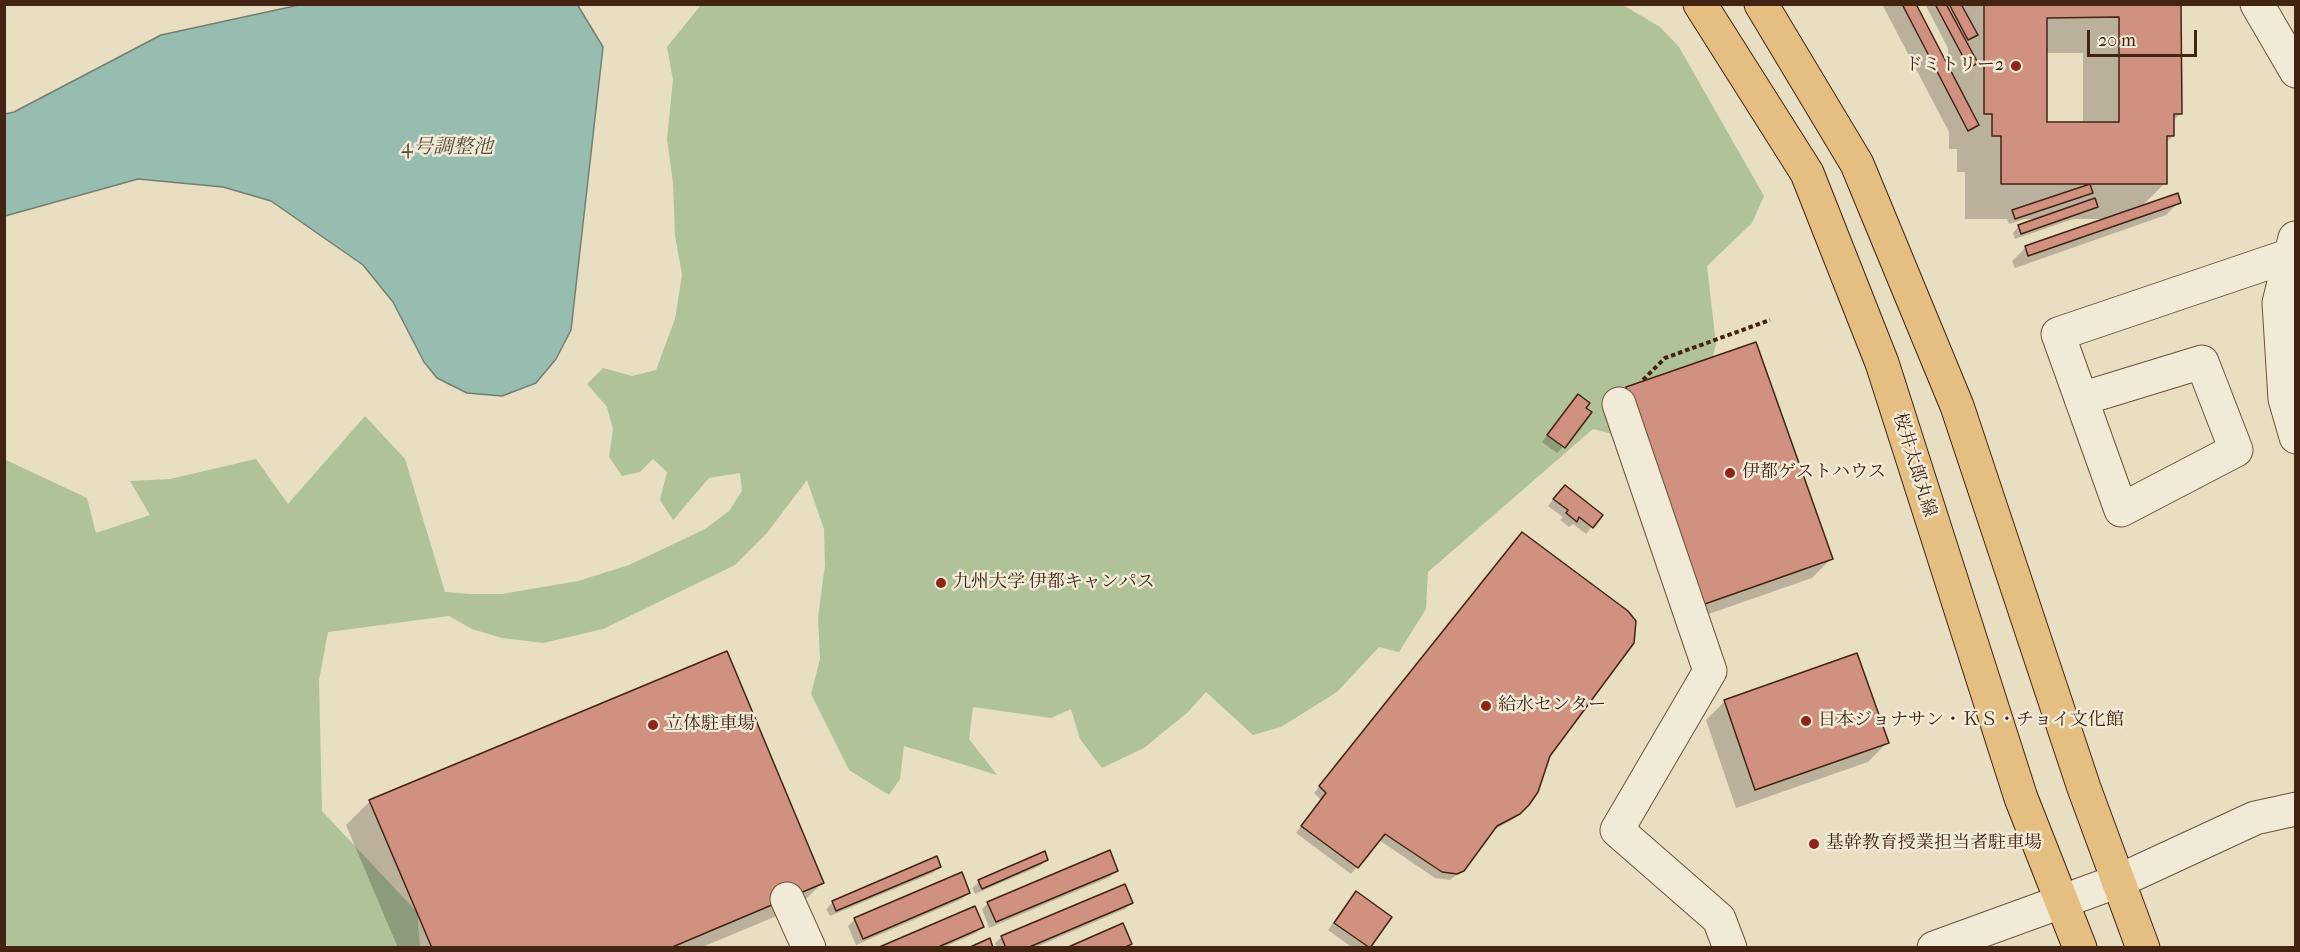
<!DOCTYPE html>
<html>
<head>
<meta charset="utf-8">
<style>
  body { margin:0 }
  #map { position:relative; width:2300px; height:952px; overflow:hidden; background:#e8dec2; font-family:"IM FELL French Canon",serif }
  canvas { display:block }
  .frame { position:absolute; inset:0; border:6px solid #432312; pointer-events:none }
  .scale { position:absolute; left:2087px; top:30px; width:110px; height:27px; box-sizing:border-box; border:3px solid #432312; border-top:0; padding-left:8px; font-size:18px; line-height:21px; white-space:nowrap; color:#432312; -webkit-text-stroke:4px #f0ead7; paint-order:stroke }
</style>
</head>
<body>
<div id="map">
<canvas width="2300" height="952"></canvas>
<div class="frame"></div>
<div class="scale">20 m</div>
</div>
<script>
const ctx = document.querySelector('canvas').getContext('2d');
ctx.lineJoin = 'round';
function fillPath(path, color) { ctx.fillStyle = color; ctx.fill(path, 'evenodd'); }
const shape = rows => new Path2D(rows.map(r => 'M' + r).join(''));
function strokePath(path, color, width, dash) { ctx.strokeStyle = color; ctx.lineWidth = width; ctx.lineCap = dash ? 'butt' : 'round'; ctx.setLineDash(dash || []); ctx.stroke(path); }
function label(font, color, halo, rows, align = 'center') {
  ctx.font = font + ' "IM FELL French Canon","Noto Serif JP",serif'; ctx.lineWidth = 5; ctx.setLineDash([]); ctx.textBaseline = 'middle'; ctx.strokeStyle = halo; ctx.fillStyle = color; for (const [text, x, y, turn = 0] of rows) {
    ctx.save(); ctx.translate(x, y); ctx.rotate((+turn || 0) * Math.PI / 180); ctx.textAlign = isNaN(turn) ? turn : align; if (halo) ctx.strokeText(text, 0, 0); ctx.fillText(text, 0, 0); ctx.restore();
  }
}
const green = shape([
  [701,5,1623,5,1660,27,1679,47,1764,196,1752,223,1707,266,1716,344,1709,373,1635,440,1593,429,1428,572,1426,609,1399,652,1379,647,1337,692,1281,727,1253,735,1206,692,1188,712,1144,748,1102,768,1080,739,1071,709,1051,718,973,707,969,739,997,775,904,746,900,779,889,795,849,770,811,694,820,659,818,618,825,565,824,529,807,480,767,533,735,565,603,629,543,643,502,638,472,629,449,616,328,632,319,680,322,811,417,912,420,947,5,947,4,459,87,498,96,533,150,515,130,481,170,479,256,459,288,504,365,416,405,459,445,592,471,594,502,594,578,581,629,565,663,549,705,529,729,511,742,491,740,473,709,478,673,520,660,500,667,472,653,459,640,472,622,476,609,457,613,429,607,407,587,384,603,368,632,376,656,370,675,319,682,275,675,235,673,183,667,139,673,80,667,47]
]);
const water = shape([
  [577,4,603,47,571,330,556,359,536,383,502,396,467,393,437,378,424,362,393,302,363,265,271,201,223,187,138,179,5,216,5,114,14,112,161,35,299,5,577,4]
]);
const shadow = shape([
  [1882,4,1914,4,1949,71,1948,48,1925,4,2180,4,2180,114,2173,121,2173,136,2165,143,2165,183,2141,207,2179,202,2166,215,2015,268,2012,261,2025,248,2105,219,2073,219,2015,239,2013,233,2019,226,2038,219,2025,219,2009,224,2007,219,1965,219,1965,172,1957,172,1957,149,1949,149,1949,132],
  [2046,53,2083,53,2083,123,2046,124],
  [1627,389,1831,559,1812,578,1683,623,1608,408],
  [1578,396,1563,447,1557,453,1542,442],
  [1558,493,1601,515,1586,534,1573,524,1569,527,1560,520,1563,517,1548,506],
  [1516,540,1548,755,1528,804,1512,820,1492,831,1463,870,1450,880,1435,878,1379,840,1351,874,1296,833,1321,800,1314,793],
  [1725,701,1887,743,1868,762,1736,808,1706,720],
  [370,801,822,883,798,907,700,948,398,948,346,825],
  [1044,853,1046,859,1040,866,975,894,972,888,979,882],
  [939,866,933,873,830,916,826,909,833,902],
  [1117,870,1110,877,989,928,982,909,988,903],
  [961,874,968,893,962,899,856,945,848,926,855,919],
  [1350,900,1390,917,1369,948,1353,948,1328,930],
  [1131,903,1125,909,1034,948,997,948,995,943,1002,937],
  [983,926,976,933,942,948,881,948]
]);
const building = shape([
  [1902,4,1916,4,1979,125,1968,131,1902,4],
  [1935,4,1946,4,1978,63,1969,68,1935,4],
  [1949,4,1961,4,1978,35,1968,40,1949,4],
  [1984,4,2181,4,2182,114,2174,114,2174,136,2167,136,2167,184,2001,184,2001,136,1992,136,1992,114,1984,114,1984,4],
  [2119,17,2119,122,2047,122,2047,18,2119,17],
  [2090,184,2093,193,2015,219,2012,210,2090,184],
  [2178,193,2181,203,2028,256,2025,246,2178,193],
  [2095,198,2098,207,2021,234,2018,225,2095,198],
  [1756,342,1833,559,1702,605,1626,387,1756,342],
  [1578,394,1590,403,1586,408,1592,412,1565,448,1547,435,1578,394],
  [1565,485,1603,515,1593,528,1579,517,1577,522,1566,513,1568,510,1553,499,1565,485],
  [1522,532,1628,611,1636,621,1634,643,1550,756,1538,792,1529,805,1520,814,1497,826,1464,871,1457,874,1442,872,1385,834,1358,868,1301,826,1326,793,1319,786,1522,532],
  [727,651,824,883,670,948,432,948,369,800,727,651],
  [1857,653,1889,743,1755,790,1724,700,1857,653],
  [1110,850,1118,871,996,922,987,902,1110,850],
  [1045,851,1048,860,982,889,978,880,1045,851],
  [937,856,941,867,836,911,832,901,937,856],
  [962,872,970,893,863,939,854,918,962,872],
  [1125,884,1133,903,1027,948,1006,948,1001,936,1125,884],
  [1356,891,1392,917,1370,948,1334,923,1356,891],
  [975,906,984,927,936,948,877,948,975,906],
  [1123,923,1132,944,1123,948,1066,948,1123,923],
  [990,938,993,948,968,948,990,938]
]);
const path = shape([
  [1643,380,1665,358,1770,320]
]);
const minor = shape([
  [2257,4,2296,71],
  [2295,238,2279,303,2285,399,2296,437],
  [2081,399,2202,362,2236,450,2121,510,2058,334,2291,255],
  [1619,404,1710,671,1617,830,1719,919,1730,948],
  [787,899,809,948],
  [1934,948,2121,880,2255,818,2296,809]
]);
const major = shape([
  [1700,4,1807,173,1882,363,2021,798,2080,948],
  [1761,4,1857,164,1957,406,2084,788,2143,948]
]);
const markers = [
  [2016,66,6,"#8f2418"],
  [1730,473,6,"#8f2418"],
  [941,583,6,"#8f2418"],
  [1486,706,6,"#8f2418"],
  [1806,721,6,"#8f2418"],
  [653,725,6,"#8f2418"],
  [1814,844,6,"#8f2418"]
];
const poiNames = [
  ["ドミトリー2",2004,66,"right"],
  ["伊都ゲストハウス",1742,473],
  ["九州大学 伊都キャンパス",953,583],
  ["給水センター",1498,706],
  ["日本ジョナサン・ＫＳ・チョイ文化館",1818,721],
  ["立体駐車場",665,725],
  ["基幹教育授業担当者駐車場",1826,844]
];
const streetNames = [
  ["桜井太郎丸線",1914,465,73]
];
const waterNames = [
  ["4号調整池",447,148]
];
fillPath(green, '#afc298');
fillPath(water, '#97bcb0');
strokePath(water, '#757f71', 1.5);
fillPath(shadow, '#0003');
fillPath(building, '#d09180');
strokePath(building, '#432312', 1.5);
strokePath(minor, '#6c523e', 35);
strokePath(major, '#432312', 35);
strokePath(path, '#432312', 4, [4.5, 3]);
strokePath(minor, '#f0ead7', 33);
strokePath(major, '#e4bf81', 33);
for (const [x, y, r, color] of markers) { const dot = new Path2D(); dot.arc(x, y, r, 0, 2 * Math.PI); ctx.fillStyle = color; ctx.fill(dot); strokePath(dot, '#f0ead7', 2); }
label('18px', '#432312', '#f0ead7', poiNames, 'left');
label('18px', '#432312', '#f0ead7', streetNames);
label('italic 20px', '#58493a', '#f0ead7', waterNames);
</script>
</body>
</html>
